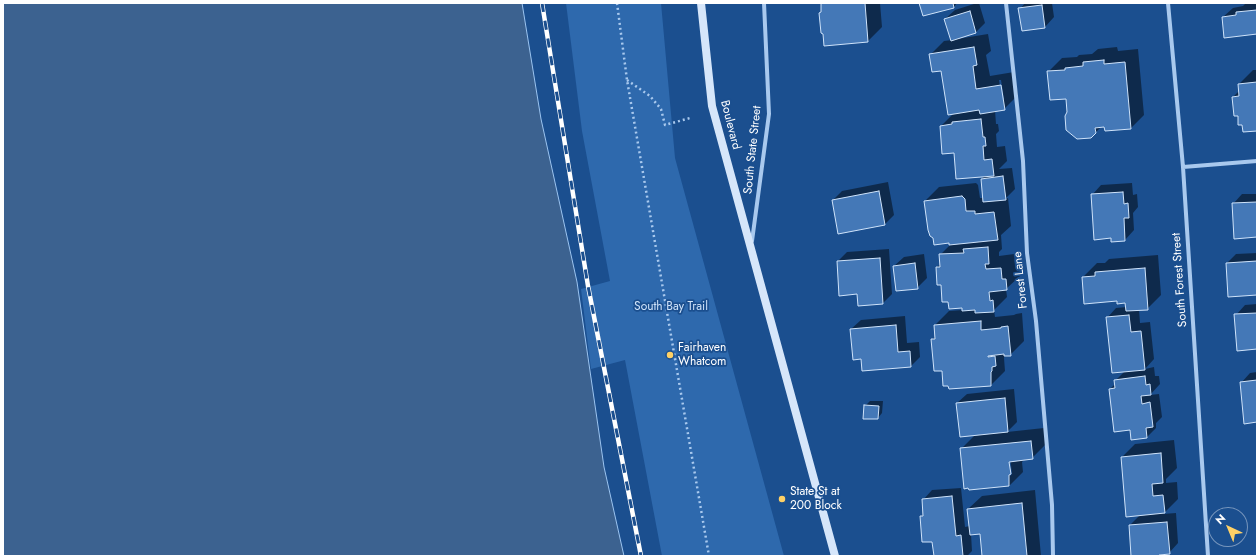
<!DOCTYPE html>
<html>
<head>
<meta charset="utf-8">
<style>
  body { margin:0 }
  #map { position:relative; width:1260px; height:559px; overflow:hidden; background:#1b4f8f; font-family:Jost,sans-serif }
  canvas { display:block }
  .frame { position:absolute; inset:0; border:4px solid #fff; pointer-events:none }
  .north { position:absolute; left:1208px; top:507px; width:40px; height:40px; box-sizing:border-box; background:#1b4f8f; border:1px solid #7695bc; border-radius:50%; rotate:316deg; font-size:11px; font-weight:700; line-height:16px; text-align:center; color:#fff }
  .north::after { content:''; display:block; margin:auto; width:14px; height:18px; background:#ffd166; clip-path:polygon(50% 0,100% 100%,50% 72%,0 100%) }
</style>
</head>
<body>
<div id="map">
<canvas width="1260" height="559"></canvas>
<div class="frame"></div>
<div class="north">N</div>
</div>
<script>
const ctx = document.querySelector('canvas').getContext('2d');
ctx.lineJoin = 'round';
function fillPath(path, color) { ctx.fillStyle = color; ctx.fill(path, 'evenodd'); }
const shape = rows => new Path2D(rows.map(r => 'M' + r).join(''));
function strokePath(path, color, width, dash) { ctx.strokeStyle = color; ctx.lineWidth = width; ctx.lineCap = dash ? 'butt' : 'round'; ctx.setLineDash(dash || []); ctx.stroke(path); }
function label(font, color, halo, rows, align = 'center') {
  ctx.font = font + ' Jost,sans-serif'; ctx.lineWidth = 3.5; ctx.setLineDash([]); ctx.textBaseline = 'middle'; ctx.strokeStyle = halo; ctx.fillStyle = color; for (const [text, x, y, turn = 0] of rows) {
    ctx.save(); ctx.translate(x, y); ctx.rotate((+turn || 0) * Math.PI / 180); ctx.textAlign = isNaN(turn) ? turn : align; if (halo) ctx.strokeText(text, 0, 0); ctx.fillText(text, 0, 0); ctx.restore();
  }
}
const green = shape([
  [566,3,661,3,675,158,784,556,662,556,625,360,591,369,581,289,610,281,582,131]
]);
const water = shape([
  [3,3,522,3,541,119,577,282,604,467,624,556,3,556,3,3]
]);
const shadow = shape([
  [822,3,880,3,882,27,868,41,825,45],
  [920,3,957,3,954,7],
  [977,3,979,3,985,23,976,32,957,38,957,39,988,34,991,51,986,55,990,76,1014,72,1018,95,1004,109,995,110,996,124,998,124,999,131,996,134,997,147,1005,146,1007,161,999,169,1012,168,1015,189,1005,199,1008,198,1011,226,1001,235,1002,249,999,252,999,256,1014,254,1015,266,1019,266,1020,276,1006,289,1007,297,994,310,995,317,1014,315,1016,314,1022,313,1024,341,1010,355,1005,355,1004,358,1005,371,991,385,943,370,932,340,936,336,935,325,949,311,963,310,962,307,942,284,937,267,941,264,940,255,950,245,925,201,939,187,976,183,978,185,980,198,984,198,982,179,985,175,955,152,941,126,954,113,942,70,930,55,944,41,952,40,945,19,955,10],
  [999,80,1001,80,1004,99,1002,99],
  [1025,3,1052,3,1054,17,1045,27,1020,9],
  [1246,3,1257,3,1257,33,1223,17,1233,8,1243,6],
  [1117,47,1118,51,1138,49,1144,115,1131,128,1101,127,1091,137,1068,112,1067,98,1048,72,1062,58,1077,57,1079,55,1092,54,1098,49],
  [1253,70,1257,70,1257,130,1239,115,1233,97,1240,90,1239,84],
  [888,182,894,215,885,224,833,200,842,191],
  [1132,183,1133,195,1137,194,1138,207,1133,213,1134,230,1125,240,1112,241,1112,237,1092,195,1101,185],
  [1242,194,1257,194,1257,236,1233,204],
  [889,249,892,294,883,303,858,293,838,261,847,252],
  [1257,253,1257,294,1227,263,1236,254],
  [924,254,927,278,917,288,894,266,904,257],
  [1158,255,1161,295,1147,309,1139,309,1140,323,1150,322,1154,359,1145,369,1154,367,1155,376,1159,376,1160,384,1150,395,1159,394,1162,417,1156,423,1156,428,1147,437,1132,439,1130,429,1110,389,1115,384,1115,381,1125,371,1107,318,1116,308,1127,307,1126,302,1118,300,1083,277,1097,263,1105,263,1109,259],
  [1257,304,1257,348,1236,315,1245,305],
  [905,316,907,343,919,342,920,357,911,366,862,358,851,329,861,320],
  [1257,372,1257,421,1241,383,1250,373],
  [1014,389,1017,422,1007,432,1044,428,1046,444,1032,458,1024,460,1022,462,1023,472,1009,486,969,489,961,449,975,435,957,403,967,394],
  [1010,456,1012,474,1010,476,1008,457],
  [870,401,883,401,882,413,878,418,865,406],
  [1174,440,1177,468,1166,479,1166,483,1177,482,1178,499,1163,514,1176,513,1178,543,1169,553,1165,553,1162,556,1132,556,1130,525,1140,515,1122,457,1135,444],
  [961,488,965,527,970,526,968,509,982,496,1035,490,1041,556,983,556,981,533,971,534,972,551,967,556,935,556,933,540,921,517,924,513,923,500,932,490]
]);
const building = shape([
  [821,3,865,3,868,42,824,46,823,34,821,33,819,13,821,12,821,3],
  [919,3,953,3,954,8,923,16,919,3],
  [1042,5,1045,28,1022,31,1018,8,1042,5],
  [1257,10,1257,34,1224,38,1222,17,1236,15,1236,12,1257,10],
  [970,11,976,33,951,41,944,19,970,11],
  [974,47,977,65,973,66,976,89,1001,85,1005,110,980,114,979,110,948,115,941,71,932,72,929,54,974,47],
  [1104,60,1104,64,1125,62,1131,129,1105,131,1104,127,1095,128,1096,133,1091,138,1077,139,1066,130,1065,116,1067,112,1066,99,1050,100,1047,71,1065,70,1065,68,1083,66,1083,62,1104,60],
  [1257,82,1257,131,1243,132,1242,125,1238,125,1238,116,1234,116,1232,97,1239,96,1238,84,1257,82],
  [981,119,983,137,985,137,986,146,983,146,984,160,992,159,994,176,956,179,954,153,942,154,940,126,952,124,952,122,981,119],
  [1003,176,1006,200,983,202,981,179,1003,176],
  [879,191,885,225,838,234,832,200,879,191],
  [1123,192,1124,204,1128,203,1129,218,1124,218,1125,241,1111,242,1111,238,1094,240,1091,194,1123,192],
  [962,196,965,199,966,211,975,211,975,214,994,212,998,240,949,245,949,243,934,245,933,238,930,236,928,230,924,201,962,196],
  [1257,202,1257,237,1234,239,1232,203,1257,202],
  [988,247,989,264,985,264,986,269,1001,268,1002,279,1006,279,1007,290,989,292,990,301,993,300,994,312,975,313,975,310,962,311,962,308,949,309,948,302,942,302,941,285,937,285,936,267,940,267,939,254,964,253,963,249,988,247],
  [880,258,883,304,858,306,857,294,839,296,837,261,880,258],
  [1257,261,1257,295,1228,297,1226,263,1257,261],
  [915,263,918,289,896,291,893,266,915,263],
  [1145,268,1148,310,1126,311,1125,303,1117,304,1117,301,1084,304,1082,277,1095,276,1095,272,1145,268],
  [1257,313,1257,349,1237,351,1234,314,1257,313],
  [1129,315,1131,332,1141,331,1145,370,1112,373,1106,317,1129,315],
  [981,321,981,330,1001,328,1001,327,1008,326,1011,356,1004,356,1004,354,988,356,988,357,995,356,996,366,992,367,992,371,991,372,991,386,949,389,948,386,943,386,942,371,934,371,931,339,935,339,934,325,981,321],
  [896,325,898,352,910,351,911,367,862,371,861,359,853,360,850,329,896,325],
  [1145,376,1146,385,1150,384,1151,395,1141,396,1142,404,1150,402,1153,427,1146,428,1147,438,1131,440,1130,430,1114,432,1109,389,1115,388,1114,380,1145,376],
  [1257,380,1257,422,1244,424,1240,382,1257,380],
  [1005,398,1008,432,960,437,956,403,1005,398],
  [864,405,879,406,878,419,863,419,864,405],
  [1031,441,1033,459,1009,462,1011,474,1009,475,1009,486,969,490,968,488,964,489,960,448,1031,441],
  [1161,453,1163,483,1152,484,1153,496,1163,495,1165,513,1126,517,1121,457,1161,453],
  [952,496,956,536,961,535,963,556,934,556,932,542,922,542,920,516,923,516,922,499,952,496],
  [1022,503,1027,556,982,556,980,534,970,535,967,509,1022,503],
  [1167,522,1170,554,1159,555,1159,556,1131,556,1129,525,1167,522]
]);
const path = shape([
  [617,3,627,80,709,556],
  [627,80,650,96,661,109,665,125,690,118]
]);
const street = shape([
  [1006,3,1023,161,1027,253,1036,321,1052,505,1053,556],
  [1168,3,1183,167,1208,556],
  [1183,167,1257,161],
  [752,241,769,114,764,3]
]);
const secondary = shape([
  [701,3,712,106,835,556]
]);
const rail = shape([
  [542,3,588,286,641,556]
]);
const markers = [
  [670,355,4,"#ffd166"],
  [782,499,4,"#ffd166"]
];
const streetNames = [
  ["Boulevard",730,125,76],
  ["South State Street",753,150,-84],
  ["Forest Lane",1021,280,-96],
  ["South Forest Street",1180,280,-94]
];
const parkNames = [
  ["South Bay Trail",671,307]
];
const poiNames = [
  ["Fairhaven",678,348],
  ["Whatcom",678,362],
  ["State St at",790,492],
  ["200 Block",790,506]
];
fillPath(green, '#2e69ad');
fillPath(water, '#3c6290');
strokePath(water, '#9cc4f0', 1);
fillPath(shadow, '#0007');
fillPath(building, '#4478b7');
strokePath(building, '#cfe3fa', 1);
strokePath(path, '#a9c9ee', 2.5, [2, 3]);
strokePath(street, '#a9c9ee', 4);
strokePath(secondary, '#d6e6fa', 8);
strokePath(rail, '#fff', 4.5);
strokePath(rail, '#1b4f8f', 3, [9]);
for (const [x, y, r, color] of markers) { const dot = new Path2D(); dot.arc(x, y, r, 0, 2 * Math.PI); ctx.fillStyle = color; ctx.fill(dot); strokePath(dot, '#1b4f8f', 1.5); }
label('12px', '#fff', '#1b4f8f', streetNames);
label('12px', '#cfe3fa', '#1b4f8f', parkNames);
label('12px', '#fff', '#1b4f8f', poiNames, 'left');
</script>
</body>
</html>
